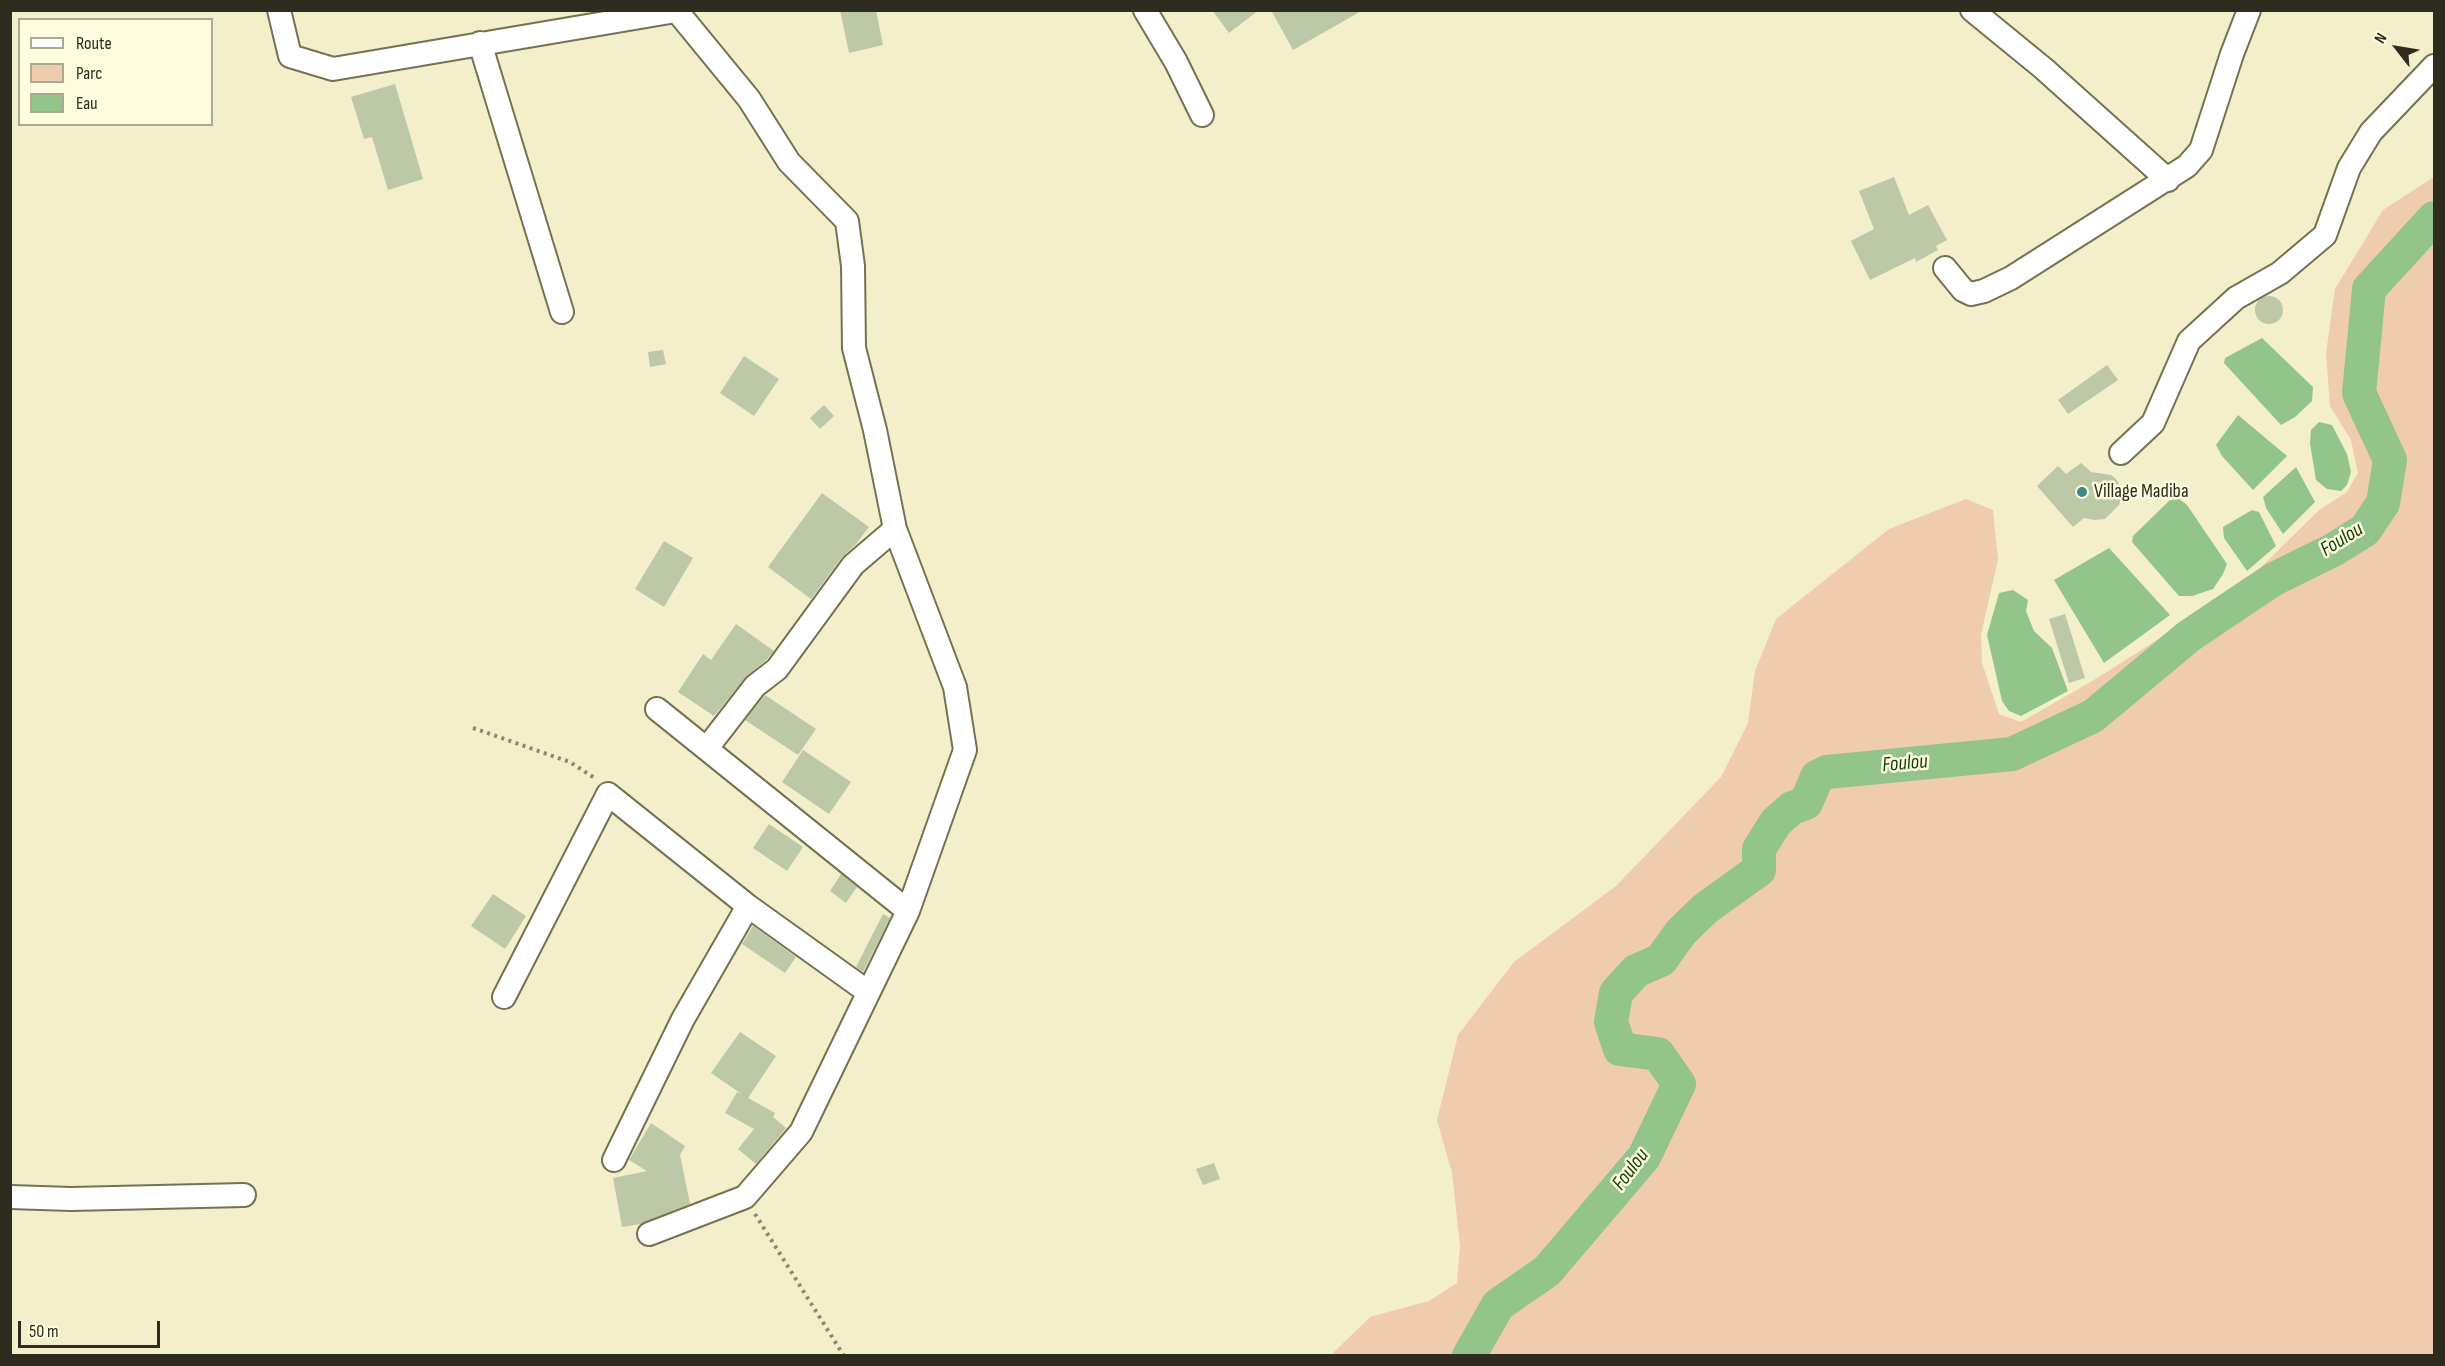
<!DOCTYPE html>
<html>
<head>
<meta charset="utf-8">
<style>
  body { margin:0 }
  #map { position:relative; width:2445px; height:1366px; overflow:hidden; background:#f2efca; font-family:"Sofia Sans Condensed",sans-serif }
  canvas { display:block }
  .frame { position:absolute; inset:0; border:12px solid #2d2c1e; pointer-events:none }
  .legend { position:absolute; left:18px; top:18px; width:195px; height:108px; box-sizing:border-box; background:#fefcdf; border:2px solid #aaa992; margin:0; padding:8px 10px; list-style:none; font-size:18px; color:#2d2c1e }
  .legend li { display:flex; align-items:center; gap:12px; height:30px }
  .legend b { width:30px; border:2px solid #aaa992 }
  .north { position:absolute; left:2367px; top:18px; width:60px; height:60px; -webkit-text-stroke:4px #fefcdf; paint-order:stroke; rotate:301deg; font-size:16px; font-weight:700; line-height:24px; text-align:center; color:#2d2c1e }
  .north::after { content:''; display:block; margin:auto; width:21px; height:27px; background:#2d2c1e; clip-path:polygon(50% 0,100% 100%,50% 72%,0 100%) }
  .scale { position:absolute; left:18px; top:1321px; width:142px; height:27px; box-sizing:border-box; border:3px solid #2d2c1e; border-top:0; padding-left:8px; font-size:18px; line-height:21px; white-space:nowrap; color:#2d2c1e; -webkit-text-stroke:4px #fefcdf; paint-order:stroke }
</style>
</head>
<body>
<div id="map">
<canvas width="2445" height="1366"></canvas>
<div class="frame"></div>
<ul class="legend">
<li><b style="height:8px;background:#fff"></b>Route</li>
<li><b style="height:16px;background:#efccad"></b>Parc</li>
<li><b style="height:16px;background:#93c48b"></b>Eau</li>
</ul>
<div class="north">N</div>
<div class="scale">50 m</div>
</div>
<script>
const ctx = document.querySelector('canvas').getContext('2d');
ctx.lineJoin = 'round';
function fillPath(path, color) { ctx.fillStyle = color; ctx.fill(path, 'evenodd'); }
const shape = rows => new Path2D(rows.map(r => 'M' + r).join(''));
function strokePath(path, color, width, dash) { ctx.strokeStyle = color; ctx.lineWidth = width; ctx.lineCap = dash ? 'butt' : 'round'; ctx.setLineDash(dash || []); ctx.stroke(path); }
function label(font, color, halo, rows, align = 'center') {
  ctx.font = font + ' "Sofia Sans Condensed",sans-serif'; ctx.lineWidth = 5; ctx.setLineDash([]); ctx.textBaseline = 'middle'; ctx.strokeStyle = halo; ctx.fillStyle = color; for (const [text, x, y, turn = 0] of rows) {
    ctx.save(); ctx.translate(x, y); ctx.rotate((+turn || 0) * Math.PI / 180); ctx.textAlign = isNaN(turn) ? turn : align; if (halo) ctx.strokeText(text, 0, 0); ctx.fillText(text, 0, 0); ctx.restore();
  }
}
const green = shape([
  [2434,177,2434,1355,1331,1355,1370,1317,1429,1301,1457,1283,1460,1246,1452,1173,1437,1120,1458,1035,1514,962,1616,886,1721,777,1748,723,1755,671,1776,619,1889,529,1966,499,1993,510,1998,560,1981,634,1982,663,1999,714,2021,722,2099,677,2243,585,2319,510,2347,492,2358,473,2351,440,2330,406,2326,354,2335,289,2383,210]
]);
const water = shape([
  [2262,338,2313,387,2312,401,2295,417,2281,425,2224,363,2225,358],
  [2238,415,2287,456,2253,490,2222,456,2216,445],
  [2319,422,2332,425,2347,454,2351,472,2347,485,2341,491,2327,489,2316,480,2310,443,2311,430],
  [2296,467,2315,502,2283,534,2266,508,2263,497],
  [2179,499,2187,505,2227,564,2223,574,2213,589,2192,596,2179,596,2132,542,2133,536,2170,500],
  [2252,510,2259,512,2276,546,2247,571,2224,538,2223,527],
  [2109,548,2170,615,2104,663,2054,580],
  [2013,590,2028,600,2026,611,2034,631,2052,648,2068,691,2021,716,2009,711,2002,701,1987,635,1999,593]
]);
const river = shape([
  [1469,1356,1498,1305,1547,1271,1644,1157,1679,1084,1658,1054,1620,1049,1611,1022,1616,993,1636,971,1661,960,1681,932,1706,908,1759,870,1759,849,1776,822,1792,808,1806,803,1817,777,1827,772,2012,754,2093,716,2189,636,2274,579,2333,550,2365,530,2383,503,2390,460,2359,393,2369,289,2434,218]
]);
const building = shape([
  [840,10,876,10,883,45,849,53],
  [1212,10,1259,10,1229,33],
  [1271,10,1363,10,1293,50],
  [395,84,423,179,388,190,372,137,364,139,351,97],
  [1894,177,1909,215,1928,205,1947,240,1936,246,1938,250,1916,262,1915,258,1870,280,1851,241,1874,229,1859,191],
  '2255 310a14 14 0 1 1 28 0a14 14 0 1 1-28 0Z',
  [663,350,666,364,650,367,648,352],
  [744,356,779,379,754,416,720,393],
  [2107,365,2118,380,2068,414,2058,400],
  [824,405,834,416,820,429,810,418],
  [2081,463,2091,472,2111,475,2116,479,2121,487,2121,497,2119,505,2105,519,2094,520,2084,518,2073,527,2037,486,2058,466,2066,474],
  [822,493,869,527,856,544,842,557,811,599,768,567],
  [664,541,693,558,664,607,635,589],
  [2065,614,2085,678,2069,683,2049,619],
  [736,624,774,651,767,659,745,678,714,716,678,692,703,654,711,660],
  [765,695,816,729,798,755,745,720],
  [803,750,851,782,829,814,782,782],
  [769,824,803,847,787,871,753,848],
  [841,874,857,887,846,903,830,891],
  [493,894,526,916,505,949,471,926],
  [883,914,890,918,863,972,856,967],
  [753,926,796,957,785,973,742,944],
  [740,1032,776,1056,748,1098,775,1113,773,1117,786,1128,756,1164,738,1149,754,1129,725,1113,737,1092,743,1095,711,1073],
  [651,1123,685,1146,680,1155,690,1204,641,1224,622,1227,613,1178,647,1171,629,1160],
  [1214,1163,1220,1179,1203,1185,1196,1169]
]);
const path = shape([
  [473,728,570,762,596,779],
  [755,1214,844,1356]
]);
const street = shape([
  [279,10,290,56,333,69,676,11],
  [1145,10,1176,62,1202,115],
  [1972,10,2043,68,2168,180],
  [480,43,562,312],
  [1945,268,1963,290,1971,294,1984,291,2011,278,2187,166,2201,150,2232,54,2249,10],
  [2121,453,2153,423,2189,341,2236,298,2280,273,2325,235,2349,168,2371,132,2434,66],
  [657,709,908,911],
  [707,748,755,686,777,669,853,565,895,529],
  [504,997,608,794,748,906,868,992],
  [614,1160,683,1019,748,906],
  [10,1197,71,1199,244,1195],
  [649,1234,745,1197,801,1132,908,911,965,750,955,687,895,529,875,430,854,348,853,266,847,221,789,162,749,99,676,10]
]);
const markers = [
  [2082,492,6,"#3f878a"]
];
const poiNames = [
  ["Village Madiba",2094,492]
];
const waterNames = [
  ["Foulou",2342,540,-32],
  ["Foulou",1905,764,-5],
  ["Foulou",1631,1170,-53]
];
fillPath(green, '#efccad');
fillPath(water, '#93c48b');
strokePath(river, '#93c48b', 34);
fillPath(building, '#bdc8a6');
strokePath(street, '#757252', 26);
strokePath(path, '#8a886f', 4, [3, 4.5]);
strokePath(street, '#fff', 22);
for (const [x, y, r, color] of markers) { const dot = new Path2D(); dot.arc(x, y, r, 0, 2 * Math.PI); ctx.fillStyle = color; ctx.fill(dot); strokePath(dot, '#fefcdf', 2); }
label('20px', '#2d2c1e', '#fefcdf', poiNames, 'left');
label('italic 21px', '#0d3f06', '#fefcdf', waterNames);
</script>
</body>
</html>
